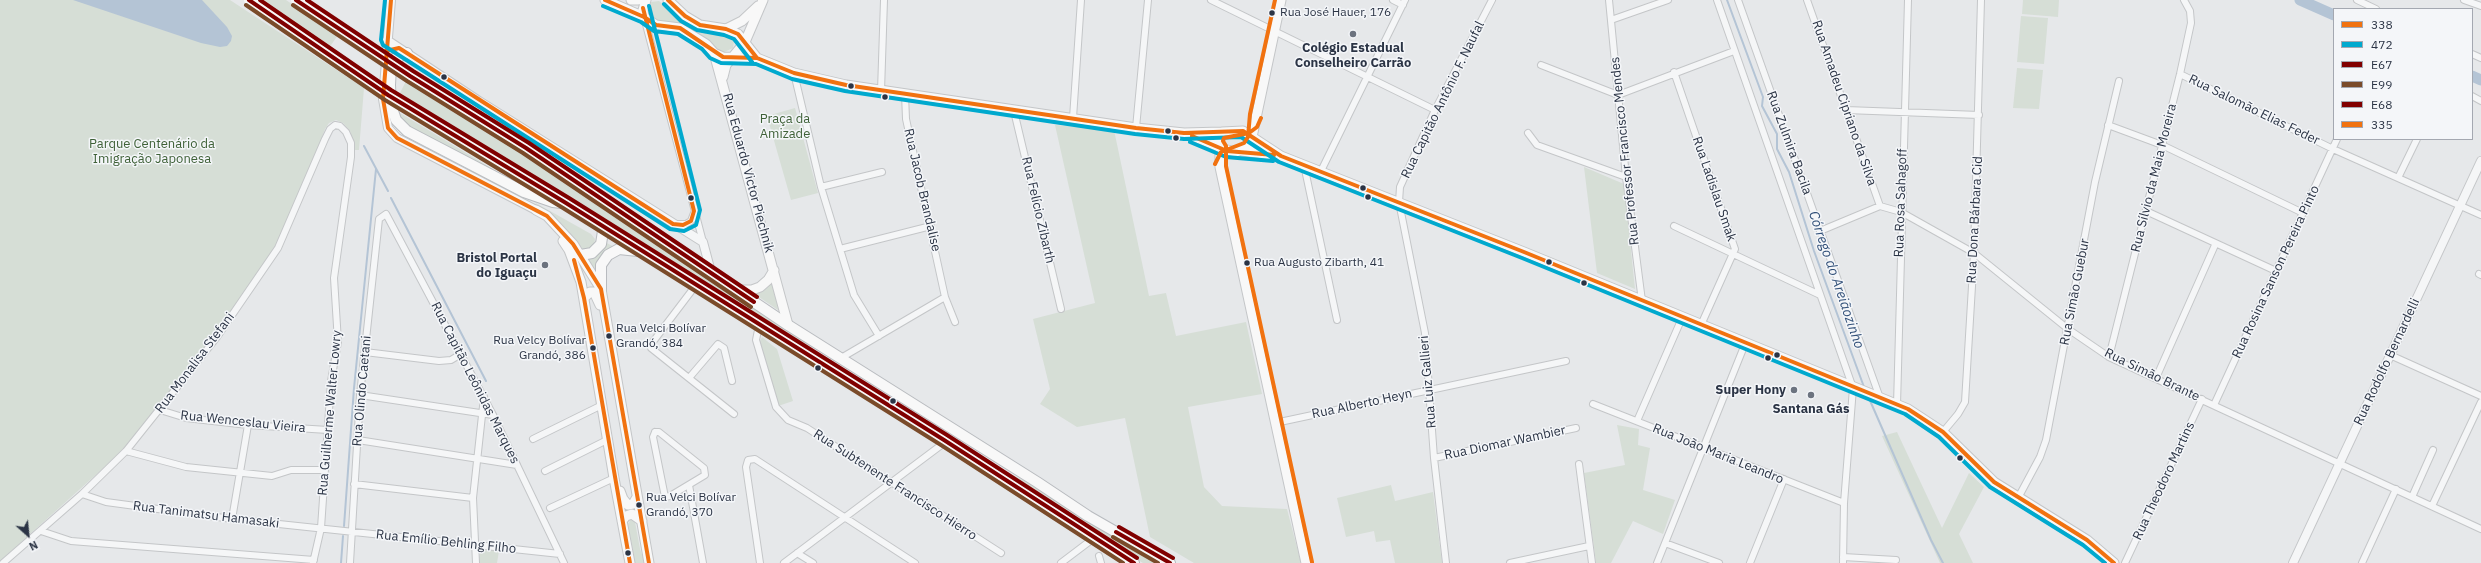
<!DOCTYPE html>
<html>
<head>
<meta charset="utf-8">
<style>
  body { margin:0 }
  #map { position:relative; width:2481px; height:563px; overflow:hidden; background:#e6e8ea; font-family:"IBM Plex Sans",sans-serif }
  canvas { display:block }
  .legend { position:absolute; left:2333px; top:8px; width:140px; height:132px; box-sizing:border-box; background:#f4f6f9; border:1px solid #a4a8b1; margin:0; padding:5px 7px; list-style:none; font-size:12px; color:#2b3445 }
  .legend li { display:flex; align-items:center; gap:8px; height:20px }
  .legend b { width:20px; border:1px solid #a4a8b1 }
  .north { position:absolute; left:8px; top:515px; width:40px; height:40px; -webkit-text-stroke:3px #f4f6f9; paint-order:stroke; rotate:153deg; font-size:11px; font-weight:700; line-height:16px; text-align:center; color:#2b3445 }
  .north::after { content:''; display:block; margin:auto; width:14px; height:18px; background:#2b3445; clip-path:polygon(50% 0,100% 100%,50% 72%,0 100%) }
</style>
</head>
<body>
<div id="map">
<canvas width="2481" height="563"></canvas>
<ul class="legend">
<li><b style="height:5px;background:#f17210"></b>338</li>
<li><b style="height:5px;background:#00a9ce"></b>472</li>
<li><b style="height:5px;background:#800000"></b>E67</li>
<li><b style="height:5px;background:#7a4b2a"></b>E99</li>
<li><b style="height:5px;background:#800000"></b>E68</li>
<li><b style="height:5px;background:#f17210"></b>335</li>
</ul>
<div class="north">N</div>
</div>
<script>
const ctx = document.querySelector('canvas').getContext('2d');
ctx.lineJoin = 'round';
function fillPath(path, color) { ctx.fillStyle = color; ctx.fill(path, 'evenodd'); }
const shape = rows => new Path2D(rows.map(r => 'M' + r).join(''));
function strokePath(path, color, width, dash) { ctx.strokeStyle = color; ctx.lineWidth = width; ctx.lineCap = dash ? 'butt' : 'round'; ctx.setLineDash(dash || []); ctx.stroke(path); }
function label(font, color, halo, rows, align = 'center') {
  ctx.font = font + ' "IBM Plex Sans",sans-serif'; ctx.lineWidth = 3; ctx.setLineDash([]); ctx.textBaseline = 'middle'; ctx.strokeStyle = halo; ctx.fillStyle = color; for (const [text, x, y, turn = 0] of rows) {
    ctx.save(); ctx.translate(x, y); ctx.rotate((+turn || 0) * Math.PI / 180); ctx.textAlign = isNaN(turn) ? turn : align; if (halo) ctx.strokeText(text, 0, 0); ctx.fillText(text, 0, 0); ctx.restore();
  }
}
const green = shape([
  [0,0,230,0,364,88,359,150,355,150,350,131,343,123,336,120,329,123,325,129,317,151,273,251,209,343,155,412,118,455,0,561],
  [258,0,286,0,338,35,329,48],
  [2023,0,2059,0,2058,17,2022,14],
  [659,1,692,27,701,31,729,35,734,41,733,48,722,53,677,24,655,21,647,15,648,7,651,2],
  [2021,16,2048,18,2044,64,2017,62],
  [2017,68,2043,70,2039,109,2013,108],
  [407,79,480,121,833,358,763,322,514,168,400,93],
  [795,108,818,193,791,200,767,116],
  [395,110,506,177,508,174,537,191,537,194,400,122],
  [1055,125,1114,130,1149,296,1166,293,1176,336,1246,322,1262,394,1188,407,1204,487,1222,506,1287,509,1301,563,1194,563,1150,537,1125,418,1077,427,1040,404,1050,389,1033,319,1095,303],
  [1584,167,1624,184,1635,289,1597,273],
  [534,202,591,234,595,239,594,246,589,250,583,249,563,226],
  [605,242,616,248,597,274,584,258],
  [773,279,775,286,778,310,756,295,767,288],
  [762,337,777,349,793,401,778,406,760,341],
  [1617,425,1639,429,1638,445,1650,448,1643,490,1675,500,1663,534,1633,521,1611,563,1596,563,1584,473,1625,465],
  [1897,432,1942,528,1969,473,1984,487,1959,534,1973,563,1940,563,1882,436],
  [1007,472,1028,483,1159,563,1143,563,1004,476],
  [1391,485,1395,501,1433,492,1442,563,1395,563,1390,540,1376,542,1374,531,1346,537,1337,498],
  [631,519,635,522,640,549,645,563,635,563,628,524],
  [483,549,499,551,497,563,479,563,480,551]
]);
const water = shape([
  [73,0,202,0,227,27,232,36,231,41,227,46,220,47,201,43]
]);
const stream = shape([
  [1727,0,1763,97,1762,106,1777,134,1777,149,1789,172,1814,251,1864,387],
  [364,146,388,191],
  [391,198,486,381],
  [1868,396,1931,540,1943,563],
  [344,526,354,388,376,169],
  [341,563,343,536]
]);
const river = shape([
  [2300,0,2334,15],
  [2472,76,2481,80]
]);
const minor = shape([
  [1211,0,1435,110],
  [1393,0,1403,5],
  [1609,0,1626,177,1642,301],
  [1717,0,1853,388,1844,503,1843,563],
  [1738,0,1880,398],
  [1807,0,1880,206],
  [2357,0,2376,9],
  [2464,0,2481,6],
  [644,17,703,242],
  [1611,20,1668,0],
  [2472,54,2481,58],
  [1541,65,1618,95,1734,51],
  [1674,72,1735,249,1701,325],
  [794,73,821,187,854,295,879,336],
  [2180,74,2333,149,2481,215],
  [881,91,884,0],
  [2472,96,2481,101],
  [1846,110,1979,115],
  [1014,111,1061,309],
  [1073,118,1081,0],
  [2108,125,2162,145,2303,213],
  [1136,128,1148,0],
  [1528,133,1537,145,1626,177],
  [1304,165,1337,320],
  [1321,171,1405,0],
  [2398,178,2417,139],
  [821,187,882,172],
  [2146,211,2276,271],
  [676,224,686,224,691,221,694,213],
  [1674,226,1820,295],
  [1820,231,1880,206,1901,212,1974,253,2068,329,2109,357,2481,529],
  [840,249,931,226],
  [2479,274,2481,275],
  [696,285,652,343,651,348,734,414],
  [945,297,955,322],
  [759,325,756,340,776,407,788,420,807,428,1001,553],
  [365,352,439,361,451,360,461,354],
  [2390,355,2481,396],
  [2109,357,2180,74,2191,23,2190,11,2184,0],
  [841,358,945,297,906,119,905,94],
  [689,378,718,344,724,348,732,381],
  [2156,378,2215,245],
  [360,395,493,415],
  [1593,404,1844,503],
  [1897,405,1908,0],
  [2214,405,2337,139],
  [160,410,186,418,248,425,328,430],
  [1637,421,1682,318],
  [1275,423,1566,361],
  [655,432,659,432,704,468,705,475,670,496,665,497,653,437,655,432],
  [1943,432,1958,414,1965,402,1974,253,1981,0],
  [533,439,602,405],
  [358,440,517,465],
  [126,451,186,467,272,476,291,470,325,470],
  [1434,458,1576,428],
  [1579,464,1592,563],
  [545,471,607,440],
  [354,484,473,498],
  [689,485,703,563],
  [82,494,106,502,232,519,560,554],
  [2412,497,2433,450],
  [2018,498,2040,457,2046,440,2095,182,2119,81],
  [2432,506,2481,402],
  [550,508,614,478],
  [232,519,248,425],
  [41,531,71,541,314,560],
  [1665,543,1719,563],
  [797,553,813,563],
  [1099,556,1101,563],
  [1843,557,1896,560],
  [3,563,82,494,126,451,217,337,278,248,325,139,330,129,335,125,340,126,346,132,351,143,351,157,334,278,338,342,331,381,321,528,313,563],
  [350,563,360,395,379,219,386,214,493,415,564,563],
  [476,563,473,498,484,397],
  [760,563,746,467,748,460,755,459,915,563],
  [784,563,940,446,944,440],
  [1061,563,1094,538],
  [1446,563,1434,458,1425,333,1399,202,1400,187,1435,110,1492,0],
  [1510,563,1589,546],
  [1657,563,1745,344],
  [1750,563,1784,479],
  [2125,563,2202,399],
  [2362,563,2396,489]
]);
const tertiary = shape([
  [391,0,383,99,388,128,397,138,536,210],
  [387,40,479,101,703,242,711,272],
  [2293,563,2481,161]
]);
const secondary = shape([
  [605,0,644,17,656,25,680,28,706,44,714,53,723,57,757,58,794,73,846,85,1136,128,1184,133,1222,132],
  [631,0,638,0],
  [668,0,685,16,700,25,726,29,738,34,757,58],
  [644,17,643,10,646,0],
  [726,29,742,21,758,6],
  [714,53,788,325],
  [723,77,726,65,745,42,763,0],
  [1190,135,1217,146],
  [1252,137,1281,0],
  [1254,139,1248,148,1236,152,1223,149,1216,142,1218,134,1222,132,1243,131,1281,156,1524,252,1908,409,1943,432,1994,482,2087,540,2114,563],
  [1220,147,1220,167,1306,563],
  [1242,151,1278,156],
  [536,210,547,216,573,244,601,289,649,563],
  [563,241,569,250,581,282,614,478,630,563],
  [736,290,752,290,760,287,768,280,774,270],
  [584,298,590,292,594,292,600,305],
  [620,491,623,499,628,505,633,504,637,497],
  [622,521,626,516,632,514,642,521]
]);
const trunk = shape([
  [407,53,396,58,391,67,390,85,391,105,396,120,407,131,524,192,553,202,561,203],
  [526,148,788,325,1037,482,1088,516,1170,563],
  [511,170,944,440,1134,563],
  [581,255,592,253,601,244,603,231,601,225],
  [601,289,601,265,608,255,619,249,638,251]
]);
const trunkBridge = shape([
  [249,0,388,95,511,170],
  [296,0,410,76,526,148]
]);
const bus1 = shape([
  [391,0,383,99,388,128,397,138,547,216,573,244,601,289,649,563],
  [605,0,644,17,656,25,680,28,723,57,757,58,794,73,846,85,1136,128,1184,133,1243,131,1281,156,1524,252,1908,409,1943,432,1994,482,2087,540,2114,563],
  [668,0,685,16,700,25,726,29,738,34,757,58],
  [386,51,399,48,673,224,683,225,691,221,694,211,643,8],
  [1192,136,1227,151,1274,155],
  [574,260,584,298,630,563]
]);
const bus2 = shape([
  [385,0,381,40,383,45,670,229,684,231,696,225,700,210,649,6],
  [664,4,681,21,697,30,724,35,734,39,752,62],
  [603,6,641,22,654,31,678,34,702,49,710,58,721,63,756,64,792,79,845,91,1135,134,1184,139,1241,137,1279,162,1522,258,1905,414,1939,437,1990,487,2083,545,2105,563],
  [1190,142,1226,157,1273,161]
]);
const bus3 = shape([
  [249,0,388,95,566,203,944,440,1134,563],
  [296,0,410,76,526,148,754,302],
  [1116,532,1170,563]
]);
const bus4 = shape([
  [246,5,385,100,563,208,941,445,1123,563],
  [293,5,407,81,523,153,751,307],
  [1113,537,1158,563]
]);
const bus5 = shape([
  [260,0,391,90,569,198,947,435,1137,558],
  [307,0,413,71,529,143,757,297],
  [1119,527,1173,558]
]);
const bus6 = shape([
  [1261,118,1257,127,1249,133,1224,138,1223,141,1226,146,1226,166,1312,562],
  [1215,164,1221,152,1244,143,1248,137,1250,114,1275,0]
]);
const markers = [
  [1272,13,3.5,"#2b3445"],
  [1353,34,4,"#6c737f"],
  [444,77,3.5,"#2b3445"],
  [851,86,3.5,"#2b3445"],
  [885,97,3.5,"#2b3445"],
  [1168,131,3.5,"#2b3445"],
  [1176,138,3.5,"#2b3445"],
  [1363,188,3.5,"#2b3445"],
  [1368,197,3.5,"#2b3445"],
  [691,198,3.5,"#2b3445"],
  [1549,262,3.5,"#2b3445"],
  [1247,263,3.5,"#2b3445"],
  [545,265,4,"#6c737f"],
  [1584,283,3.5,"#2b3445"],
  [609,336,3.5,"#2b3445"],
  [593,348,3.5,"#2b3445"],
  [1777,355,3.5,"#2b3445"],
  [1768,358,3.5,"#2b3445"],
  [818,368,3.5,"#2b3445"],
  [1794,390,4,"#6c737f"],
  [1811,395,4,"#6c737f"],
  [893,401,3.5,"#2b3445"],
  [1960,458,3.5,"#2b3445"],
  [639,505,3.5,"#2b3445"],
  [628,553,3.5,"#2b3445"]
];
const busNames = [
  ["Rua José Hauer, 176",1280,13],
  ["Rua Augusto Zibarth, 41",1254,263],
  ["Rua Velci Bolívar",616,329],
  ["Grandó, 384",616,344],
  ["Rua Velcy Bolívar",586,341,"right"],
  ["Grandó, 386",586,356,"right"],
  ["Rua Velci Bolívar",646,498],
  ["Grandó, 370",646,513]
];
const poiNames = [
  ["Colégio Estadual",1353,48],
  ["Conselheiro Carrão",1353,63],
  ["Bristol Portal",537,258,"right"],
  ["do Iguaçu",537,273,"right"],
  ["Super Hony",1786,390,"right"],
  ["Santana Gás",1811,409]
];
const streetNames = [
  ["Rua Capitão Antônio F. Naufal",1443,100,-64],
  ["Rua Amadeu Cipriano da Silva",1844,103,71],
  ["Rua Salomão Elias Feder",2254,110,26],
  ["Rua Zulmira Bacila",1789,143,70],
  ["Rua Professor Francisco Mendes",1625,151,-96],
  ["Rua Eduardo Victor Piechnik",748,173,75],
  ["Rua Sílvio da Maia Moreira",2154,178,-76],
  ["Rua Ladislau Smak",1714,189,71],
  ["Rua Jacob Brandalise",922,190,77],
  ["Rua Rosa Sahagoff",1901,203,-88],
  ["Rua Felício Zibarth",1038,210,77],
  ["Rua Dona Bárbara Cid",1975,220,-87],
  ["Rua Rosina Sanson Pereira Pinto",2276,272,-65],
  ["Rua Simão Guebur",2075,292,-79],
  ["Rua Rodolfo Bernardelli",2387,362,-65],
  ["Rua Monalisa Stefani",195,363,-53],
  ["Rua Simão Brante",2152,375,26],
  ["Rua Luiz Gallieri",1428,382,-95],
  ["Rua Capitão Leônidas Marques",475,383,63],
  ["Rua Olindo Caetani",362,391,-85],
  ["Rua Alberto Heyn",1362,404,-12],
  ["Rua Guilherme Walter Lowry",330,413,-85],
  ["Rua Wenceslau Vieira",243,422,6],
  ["Rua Diomar Wambier",1505,443,-12],
  ["Rua João Maria Leandro",1718,454,22],
  ["Rua Theodoro Martins",2164,481,-65],
  ["Rua Subtenente Francisco Hierro",895,485,33],
  ["Rua Tanimatsu Hamasaki",206,515,7],
  ["Rua Emílio Behling Filho",446,542,6]
];
const parkNames = [
  ["Praça da",785,119],
  ["Amizade",785,134],
  ["Parque Centenário da",152,144],
  ["Imigração Japonesa",152,159]
];
const waterNames = [
  ["Córrego do Areiãozinho",1836,280,71]
];
fillPath(green, '#d6ded6');
fillPath(water, '#b4c4d5');
strokePath(stream, '#b4c4d5', 2);
strokePath(river, '#b4c4d5', 11);
strokePath(minor, '#c4c6c8', 8);
strokePath(tertiary, '#c4c6c8', 10);
strokePath(secondary, '#c4c6c8', 11);
strokePath(trunk, '#b8bbbf', 12);
strokePath(minor, '#f5f6f7', 6);
strokePath(tertiary, '#f5f6f7', 8);
strokePath(secondary, '#f8f8f8', 9);
strokePath(trunk, '#f8f8f8', 10);
strokePath(trunkBridge, '#b8bbbf', 12, []);
strokePath(trunkBridge, '#f8f8f8', 10);
strokePath(bus1, '#f17210', 4);
strokePath(bus2, '#00a9ce', 4);
strokePath(bus3, '#800000', 4);
strokePath(bus4, '#7a4b2a', 4);
strokePath(bus5, '#800000', 4);
strokePath(bus6, '#f17210', 4);
for (const [x, y, r, color] of markers) { const dot = new Path2D(); dot.arc(x, y, r, 0, 2 * Math.PI); ctx.fillStyle = color; ctx.fill(dot); strokePath(dot, '#f4f6f9', 1.5); }
label('12px', '#2b3445', '#f4f6f9', busNames, 'left');
label('bold 13px', '#2b3445', '#f4f6f9', poiNames);
label('13px', '#2b3445', '#f4f6f9', streetNames);
label('13px', '#3f6138', '#f4f6f9', parkNames);
label('italic 14px', '#34527a', '#f4f6f9', waterNames);
</script>
</body>
</html>
